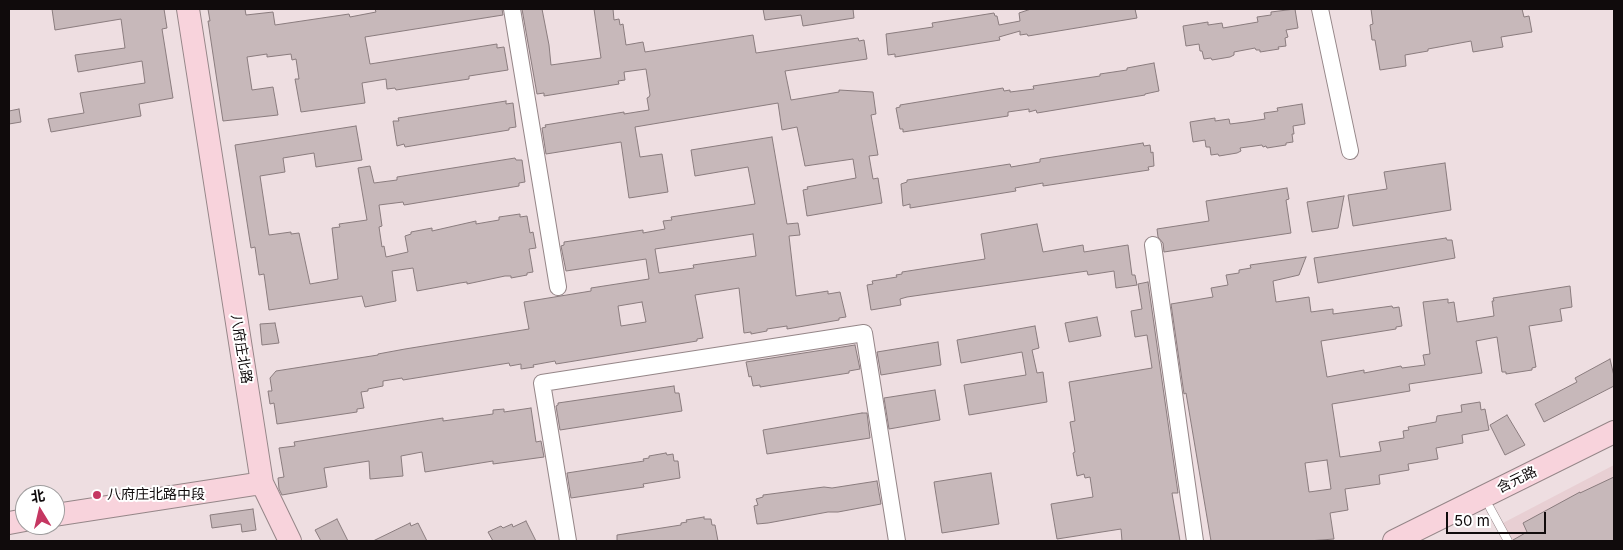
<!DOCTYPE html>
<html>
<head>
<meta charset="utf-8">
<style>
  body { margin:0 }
  #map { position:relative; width:1623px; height:550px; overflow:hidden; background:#eedee1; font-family:Inter,"Noto Sans SC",sans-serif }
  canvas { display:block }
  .frame { position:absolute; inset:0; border:10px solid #100b0c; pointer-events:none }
  .north { position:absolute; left:15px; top:485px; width:50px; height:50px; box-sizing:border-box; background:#fff; border:1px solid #9f9d9e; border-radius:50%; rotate:351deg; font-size:14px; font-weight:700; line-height:20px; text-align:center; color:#100b0c }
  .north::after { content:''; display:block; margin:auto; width:18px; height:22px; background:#c53762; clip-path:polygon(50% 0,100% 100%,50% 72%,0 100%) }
  .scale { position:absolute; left:1446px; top:512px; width:100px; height:22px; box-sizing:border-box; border:2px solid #100b0c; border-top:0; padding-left:6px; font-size:15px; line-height:18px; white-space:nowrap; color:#100b0c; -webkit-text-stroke:4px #fff; paint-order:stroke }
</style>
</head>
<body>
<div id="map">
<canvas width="1623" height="550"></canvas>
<div class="frame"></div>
<div class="north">北</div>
<div class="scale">50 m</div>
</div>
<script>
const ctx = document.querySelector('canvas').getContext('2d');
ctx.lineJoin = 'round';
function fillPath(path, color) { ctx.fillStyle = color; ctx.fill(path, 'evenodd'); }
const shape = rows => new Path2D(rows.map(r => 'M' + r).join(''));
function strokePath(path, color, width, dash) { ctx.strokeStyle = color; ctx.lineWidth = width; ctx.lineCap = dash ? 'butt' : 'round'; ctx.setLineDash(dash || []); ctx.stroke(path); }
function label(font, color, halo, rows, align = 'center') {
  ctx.font = font + ' Inter,"Noto Sans SC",sans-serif'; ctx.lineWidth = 4; ctx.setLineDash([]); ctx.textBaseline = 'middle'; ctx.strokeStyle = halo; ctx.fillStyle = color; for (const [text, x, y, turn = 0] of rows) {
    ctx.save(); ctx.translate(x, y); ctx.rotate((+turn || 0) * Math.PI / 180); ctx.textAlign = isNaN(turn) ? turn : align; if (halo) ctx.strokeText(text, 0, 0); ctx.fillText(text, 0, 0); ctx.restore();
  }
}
const built = shape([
  [1614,465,1614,541,1513,541,1503,523]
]);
const building = shape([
  [52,9,164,9,167,28,162,29,173,98,139,104,141,116,51,132,48,119,84,113,80,93,145,83,142,61,78,72,75,55,125,48,121,19,55,30,52,9],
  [208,9,245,9,246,15,273,12,275,25,349,14,350,17,376,12,375,9,502,9,503,15,365,37,370,64,497,44,497,48,504,47,508,70,469,76,469,79,396,90,395,88,387,89,386,79,362,83,365,103,301,112,295,79,299,79,296,59,292,60,291,54,267,57,267,54,247,57,252,90,273,87,278,115,223,121,208,21,210,21,208,9],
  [522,9,542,9,549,45,551,65,601,58,594,9,613,9,614,20,619,19,620,25,623,24,626,45,643,42,645,52,753,35,756,53,858,38,859,41,864,40,867,59,785,71,791,100,839,92,839,90,873,92,876,114,871,115,878,155,869,156,873,179,878,178,882,203,807,216,803,190,808,189,807,187,856,178,853,159,805,166,797,127,782,130,778,103,635,127,640,157,662,154,668,192,629,198,621,142,546,154,542,128,546,127,545,125,624,112,624,114,649,110,647,98,649,97,650,95,646,69,624,72,625,80,618,81,619,84,544,96,544,93,537,94,522,9],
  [763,9,853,9,854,18,803,26,801,15,765,20,763,9],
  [1031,9,1135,9,1137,18,1028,36,1027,34,1020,35,1020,31,999,37,1000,40,895,57,895,54,888,55,886,34,933,27,932,23,994,13,995,16,997,16,999,25,1020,21,1019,13,1031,9],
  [1295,9,1298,28,1286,30,1288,37,1285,38,1286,46,1278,47,1279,49,1260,52,1260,50,1256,50,1255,48,1234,52,1234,55,1230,57,1212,60,1211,58,1204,59,1202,51,1200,51,1199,44,1186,46,1183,26,1208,22,1208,25,1222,23,1223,28,1258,22,1257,17,1271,15,1271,12,1295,9],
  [1371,9,1522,9,1524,17,1529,16,1532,32,1501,37,1503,47,1473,52,1471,41,1428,49,1428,51,1405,55,1406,66,1380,70,1375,40,1372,40,1370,25,1373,24,1371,9],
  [1154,63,1159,91,1145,94,1145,95,1037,113,1036,110,1029,112,1029,109,1008,112,1008,116,903,132,903,129,900,129,896,108,900,107,900,105,1003,88,1004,91,1010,90,1010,92,1034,89,1033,86,1100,76,1100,74,1127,70,1127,68,1154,63],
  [506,101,506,104,513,103,516,127,509,128,509,130,405,147,404,144,397,146,393,121,399,121,398,118,506,101],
  [1302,104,1305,124,1293,126,1294,134,1292,134,1293,142,1286,143,1286,145,1267,148,1266,146,1263,147,1262,145,1240,148,1241,151,1237,153,1219,156,1218,154,1211,155,1210,147,1206,147,1205,140,1193,142,1190,122,1215,118,1215,121,1229,119,1230,124,1246,122,1265,119,1264,113,1278,111,1277,108,1302,104],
  [19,109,21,122,9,124,9,111,19,109],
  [356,126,362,160,316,167,314,153,283,158,285,172,260,176,269,235,291,232,291,234,299,233,310,284,338,279,332,228,340,227,339,224,367,220,358,168,370,166,374,183,397,180,397,177,515,158,516,160,522,160,525,182,519,183,519,186,404,205,403,202,379,205,382,226,379,227,382,247,384,246,386,257,408,252,405,236,411,234,411,232,432,228,432,231,476,221,476,224,499,220,499,217,520,214,520,217,527,216,530,233,533,232,536,248,529,249,533,272,527,273,527,275,511,278,511,276,505,276,467,284,467,282,460,283,417,291,413,268,392,271,396,301,365,307,362,296,269,310,264,274,259,275,255,247,251,248,235,145,356,126],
  [772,137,787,224,798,223,800,235,789,236,796,296,828,291,828,294,840,292,846,317,839,318,839,320,787,329,787,326,767,329,767,331,751,334,751,332,744,333,739,288,695,295,703,338,697,339,697,341,556,364,555,361,533,365,534,367,521,369,521,364,510,366,509,363,403,380,402,378,383,381,383,386,368,389,368,391,361,392,364,408,357,409,357,412,277,424,274,403,270,404,268,391,272,391,270,378,276,371,378,355,378,354,405,349,529,329,524,302,591,291,591,288,649,279,646,259,566,271,561,246,564,245,564,242,598,237,643,230,643,233,665,229,663,221,672,220,671,217,755,204,748,167,695,176,691,150,772,137],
  [753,234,756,256,693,265,694,268,659,273,655,249,753,234],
  [642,302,646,322,621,326,618,306,642,302],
  [1143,143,1144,146,1150,145,1151,153,1153,152,1154,166,1148,167,1149,170,1043,186,1043,183,1015,188,1016,191,910,208,910,204,903,206,901,184,907,182,907,180,1010,164,1011,167,1040,162,1040,159,1143,143],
  [1445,163,1451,210,1353,226,1348,195,1387,189,1384,172,1445,163],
  [1287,188,1289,199,1286,200,1291,233,1164,252,1163,243,1158,237,1157,229,1209,221,1206,201,1287,188],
  [1344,196,1338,228,1312,232,1307,202,1344,196],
  [1037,224,1043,252,1083,245,1084,252,1128,245,1132,275,1135,275,1137,285,1116,288,1114,271,1088,275,1087,271,907,297,900,299,901,305,871,310,867,285,873,284,872,281,897,277,896,275,902,274,902,272,985,259,981,234,1037,224],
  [1446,238,1447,240,1452,240,1455,258,1318,283,1314,258,1446,238],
  [1306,257,1299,275,1273,281,1276,302,1309,297,1311,312,1333,309,1333,314,1392,306,1393,308,1399,307,1402,326,1396,327,1396,329,1321,341,1327,377,1364,370,1364,373,1401,366,1402,368,1425,365,1423,355,1430,354,1423,302,1448,299,1448,303,1454,302,1457,322,1494,316,1492,301,1494,301,1493,298,1570,286,1572,307,1560,309,1562,321,1529,326,1536,367,1532,368,1532,370,1506,374,1506,372,1502,372,1497,337,1476,341,1482,373,1409,384,1410,391,1332,404,1340,457,1381,451,1379,442,1404,438,1403,431,1409,430,1408,427,1436,422,1437,416,1462,412,1461,405,1480,402,1481,410,1485,409,1489,430,1462,435,1463,443,1436,448,1438,459,1408,464,1409,470,1379,475,1380,484,1345,489,1348,510,1330,513,1334,539,1308,541,1211,541,1186,393,1184,394,1171,304,1213,297,1211,288,1228,285,1226,275,1239,273,1239,270,1251,268,1250,265,1306,257],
  [1327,460,1331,489,1309,492,1305,463,1327,460],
  [1148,282,1178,493,1172,493,1180,541,1122,541,1121,529,1057,539,1051,504,1093,497,1090,477,1085,478,1084,474,1077,476,1073,453,1075,452,1070,422,1075,421,1069,382,1152,368,1147,335,1135,337,1131,311,1142,309,1138,284,1148,282],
  [1097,317,1101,336,1069,342,1065,323,1097,317],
  [275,323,279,343,262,345,260,324,275,323],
  [1035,326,1039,348,1032,350,1037,373,1043,372,1047,402,969,415,964,385,1026,375,1022,352,961,363,957,340,1035,326],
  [938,342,941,365,881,375,877,352,938,342],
  [855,345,860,369,849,371,849,373,760,387,760,385,753,386,751,376,749,377,746,362,855,345],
  [1610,359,1614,376,1614,386,1544,422,1535,404,1577,382,1575,378,1610,359],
  [674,386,675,393,679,393,682,411,560,430,556,406,558,405,558,403,674,386],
  [935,390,940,420,889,429,884,398,935,390],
  [531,408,536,442,541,441,544,457,493,464,493,461,425,472,422,452,401,456,403,476,370,479,369,461,324,468,327,487,282,495,279,489,278,478,284,477,279,448,295,446,294,442,443,418,443,421,493,414,493,410,504,409,504,412,531,408],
  [862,413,867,413,870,438,767,454,763,430,862,413],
  [1507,415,1525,445,1505,455,1490,425,1507,415],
  [666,453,667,455,673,454,674,461,678,461,680,478,643,484,644,487,571,498,567,473,644,461,643,459,649,458,649,456,666,453],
  [991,473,999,524,942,533,934,482,991,473],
  [1614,477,1614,541,1514,541,1513,540,1527,532,1523,523,1580,492,1580,493,1614,477],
  [877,481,881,504,838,512,828,512,768,523,757,524,754,506,758,505,756,499,763,497,763,495,824,487,832,488,877,481],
  [253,509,256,530,242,532,241,524,212,528,210,515,253,509],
  [704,517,704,519,711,519,712,525,715,525,718,541,617,541,617,535,681,525,681,523,687,522,686,520,704,517],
  [337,519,348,541,321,541,315,530,337,519],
  [526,521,536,541,493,541,488,532,501,526,503,528,512,524,513,527,526,521],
  [410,523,411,526,418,523,427,541,373,541,410,523]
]);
const lane = shape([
  [1490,508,1508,541]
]);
const street = shape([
  [512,9,558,287],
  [1320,9,1350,151],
  [1153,245,1195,541],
  [568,541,542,383,864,333,897,541]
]);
const secondary = shape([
  [188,9,262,483,290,541],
  [55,515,262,483],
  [9,523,25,520],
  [1394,541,1614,432]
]);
const markers = [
  [97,495,5,"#c53762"]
];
const streetNames = [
  ["八府庄北路",241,349,81],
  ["含元路",1517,480,-26]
];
const poiNames = [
  ["八府庄北路中段",107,495]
];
fillPath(built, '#e8cfd3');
fillPath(building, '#c7b8ba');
strokePath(building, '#8a7c7e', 1);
strokePath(lane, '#958688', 9);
strokePath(street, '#958688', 18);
strokePath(secondary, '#958688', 24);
strokePath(lane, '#fff', 8);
strokePath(street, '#fff', 16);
strokePath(secondary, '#f8d3dc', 22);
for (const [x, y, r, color] of markers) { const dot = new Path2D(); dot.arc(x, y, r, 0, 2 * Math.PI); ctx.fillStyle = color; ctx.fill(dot); strokePath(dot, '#fff', 2); }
label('14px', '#100b0c', '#fff', streetNames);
label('14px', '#100b0c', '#fff', poiNames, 'left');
</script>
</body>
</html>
